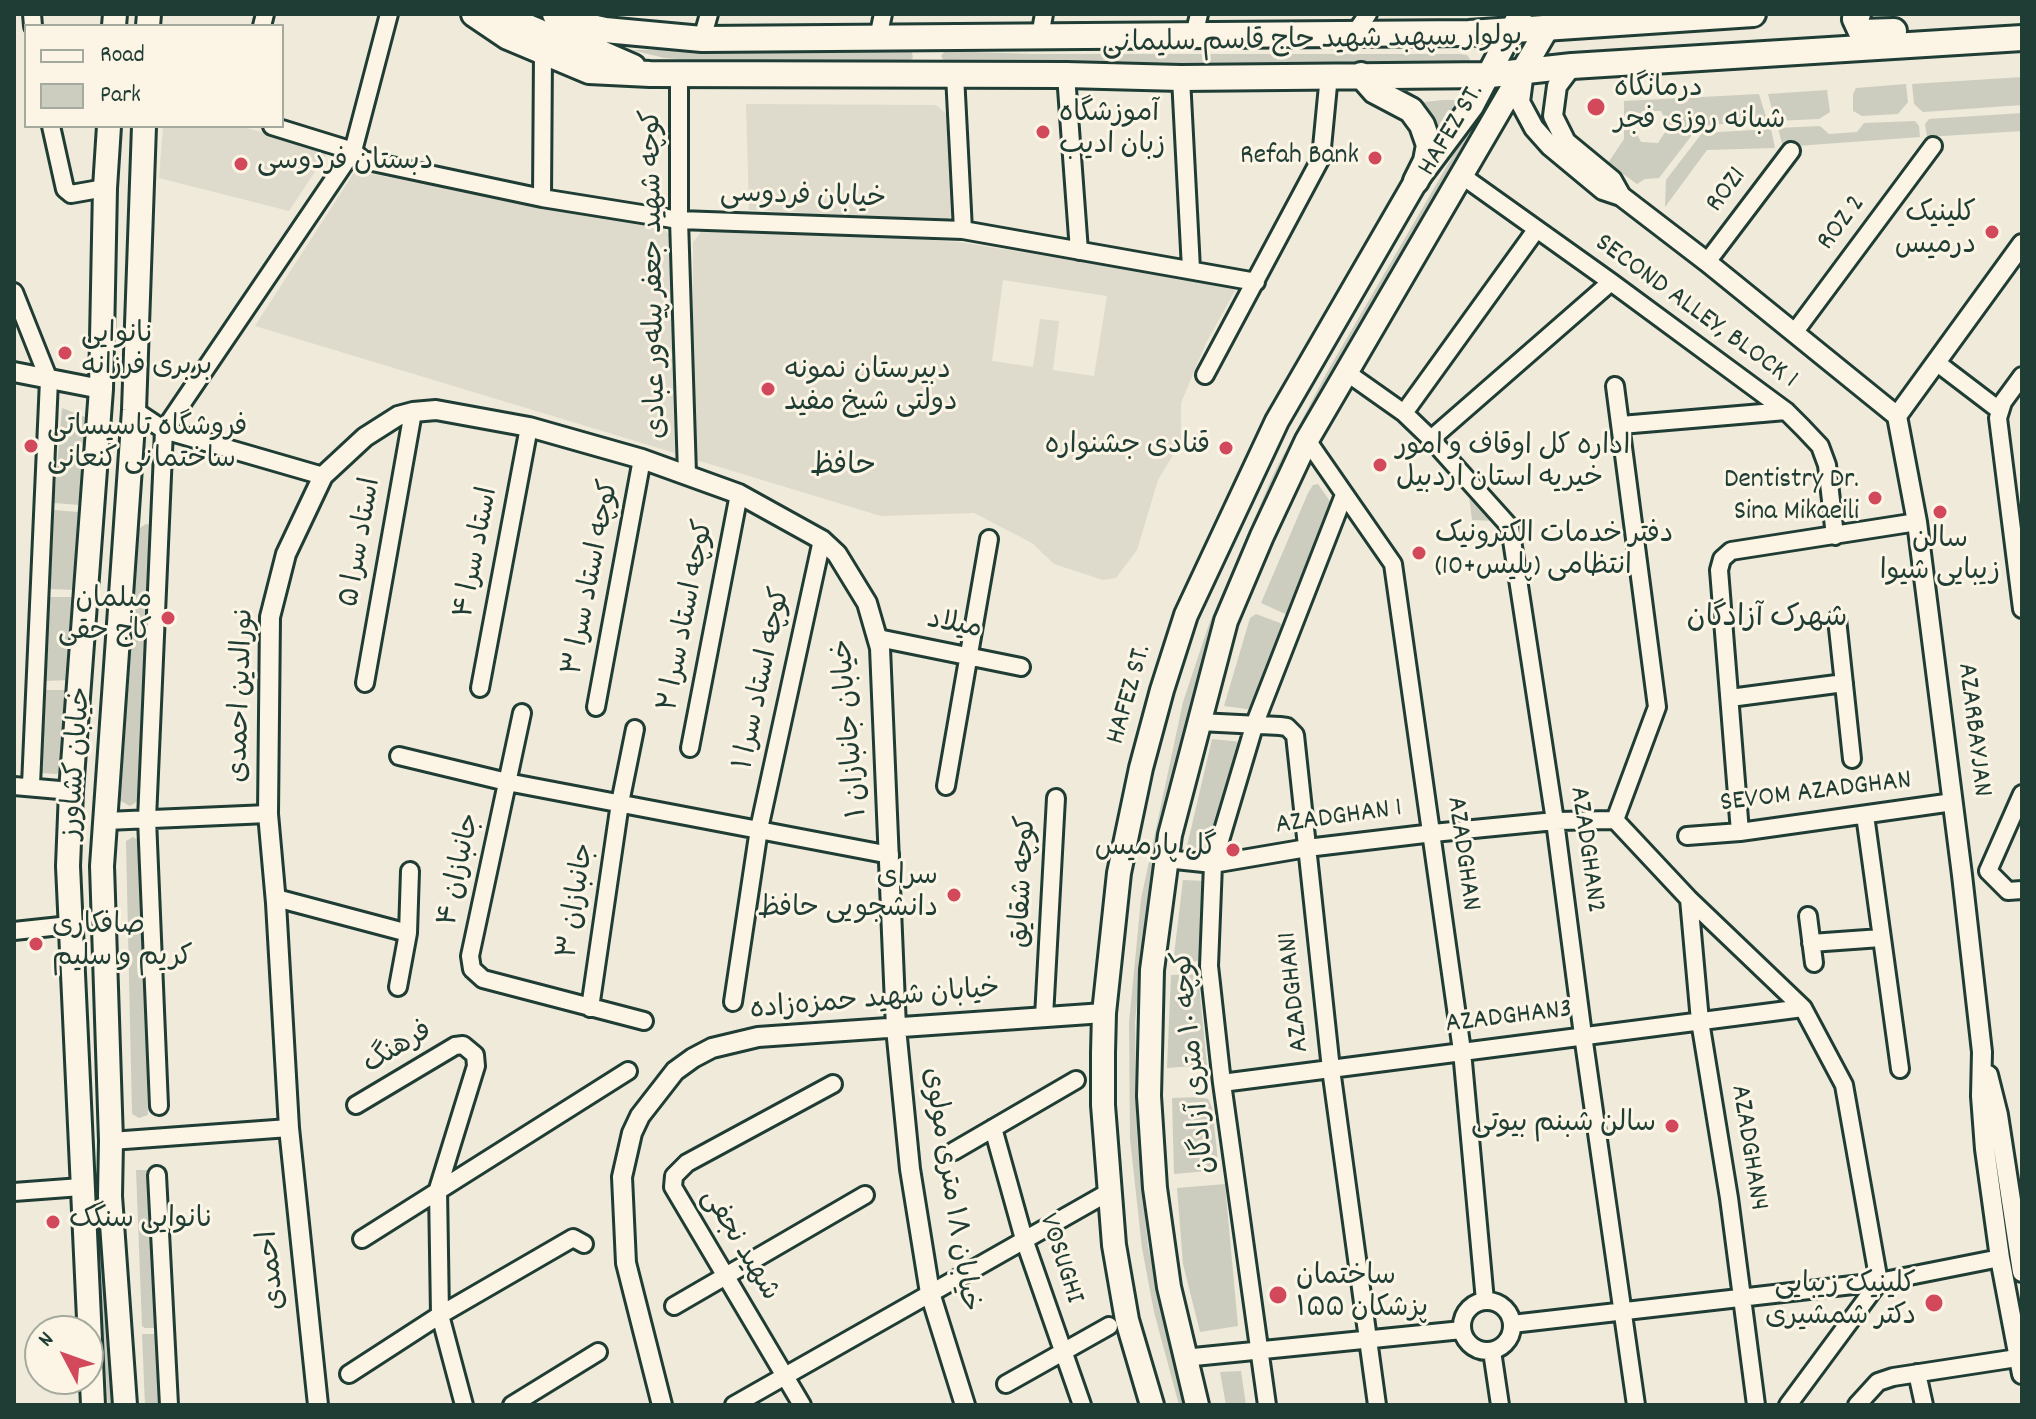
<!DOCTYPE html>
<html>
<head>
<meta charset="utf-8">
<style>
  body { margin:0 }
  #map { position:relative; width:2036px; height:1419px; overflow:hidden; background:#efeada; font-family:Dekko,sans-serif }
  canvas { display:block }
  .frame { position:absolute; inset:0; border:16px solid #1f3d34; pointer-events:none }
  .legend { position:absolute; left:24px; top:24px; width:260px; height:104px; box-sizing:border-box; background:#fcf5e5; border:2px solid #a4ab9e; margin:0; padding:10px 14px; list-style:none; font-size:24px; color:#1f3d34 }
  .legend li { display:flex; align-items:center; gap:16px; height:40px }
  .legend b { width:40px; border:2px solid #a4ab9e }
  .north { position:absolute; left:24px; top:1315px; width:80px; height:80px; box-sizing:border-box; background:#fcf5e5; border:2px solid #a4ab9e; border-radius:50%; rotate:311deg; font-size:22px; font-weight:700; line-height:32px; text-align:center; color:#1f3d34 }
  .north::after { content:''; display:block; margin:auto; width:28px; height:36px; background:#d1495b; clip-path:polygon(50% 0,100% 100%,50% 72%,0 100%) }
</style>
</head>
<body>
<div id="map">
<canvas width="2036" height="1419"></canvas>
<div class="frame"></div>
<ul class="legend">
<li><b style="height:10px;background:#fcf5e5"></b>Road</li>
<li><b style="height:22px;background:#cccdbf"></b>Park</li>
</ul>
<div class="north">N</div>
</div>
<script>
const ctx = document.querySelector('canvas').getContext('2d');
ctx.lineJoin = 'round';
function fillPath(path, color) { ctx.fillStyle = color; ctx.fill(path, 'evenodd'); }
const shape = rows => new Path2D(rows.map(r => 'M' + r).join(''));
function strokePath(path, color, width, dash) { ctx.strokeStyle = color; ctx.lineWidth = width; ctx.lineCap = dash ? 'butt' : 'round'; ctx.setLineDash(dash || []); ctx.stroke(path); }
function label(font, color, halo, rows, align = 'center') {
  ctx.font = font + ' Dekko,"Playpen Sans Arabic",sans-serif'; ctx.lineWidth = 6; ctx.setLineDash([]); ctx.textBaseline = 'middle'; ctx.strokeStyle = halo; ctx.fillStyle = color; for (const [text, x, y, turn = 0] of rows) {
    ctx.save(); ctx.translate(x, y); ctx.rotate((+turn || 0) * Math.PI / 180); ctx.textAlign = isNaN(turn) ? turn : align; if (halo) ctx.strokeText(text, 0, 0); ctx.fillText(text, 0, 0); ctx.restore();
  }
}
const built = shape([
  [746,104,936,105,949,116,954,209,952,216,946,220,749,210],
  [163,126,238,126,330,149,289,211,159,178],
  [355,171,663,228,672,238,675,453,255,326],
  [702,231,832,233,959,242,1237,287,1206,343,1181,403,1181,442,1158,480,1137,550,1116,578,1103,580,1054,564,1032,543,974,513,881,516,693,459,693,242],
  [1003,280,1107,296,1094,376,1053,370,1059,321,1040,319,1033,367,992,361]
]);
const green = shape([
  [904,48,912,52,913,58,907,63,850,60,716,62,664,58,632,50],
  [945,51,1033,54,1459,54,1467,55,1470,59,1468,62,1455,64,1085,67,945,63,941,56],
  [2022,77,2022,105,1923,112,1914,104,1912,84],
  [1906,84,1908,102,1898,114,1862,116,1853,111,1853,94,1856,88],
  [1827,90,1830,112,1819,119,1775,121,1768,94],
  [1759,94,1767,120,1699,126,1659,178,1645,179,1637,184,1608,163,1624,139,1624,101],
  [1642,111,1661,111,1669,126,1658,143,1641,142,1633,126],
  [1443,100,1460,100,1436,136,1416,103],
  [1484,108,1487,111,1215,625,1190,704,1148,899,1135,1022,1137,1137,1148,1246,1161,1310,1186,1405,1179,1405,1154,1312,1142,1248,1130,1139,1129,1023,1141,899,1183,702,1209,624,1274,473,1326,374,1476,116],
  [2022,113,2022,131,1927,137,1925,124,1929,119],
  [1915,121,1919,126,1920,137,1783,147,1778,128,1820,126,1829,134,1857,132,1864,123],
  [1771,129,1775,148,1707,150,1665,207,1666,180,1702,133],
  [62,408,85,417,80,505,54,503],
  [1318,484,1334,507,1292,617,1261,603,1308,493,1313,485],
  [1469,495,1494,521,1472,520],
  [54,510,78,512,75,590,50,589],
  [146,524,152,525,155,532,138,801,130,806,119,800,138,529],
  [49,597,74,597,70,680,44,681],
  [1256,614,1280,623,1285,630,1254,710,1224,706,1250,618],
  [43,690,69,690,62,768,57,774,40,773],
  [1212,739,1242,742,1206,850,1187,846],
  [133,837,141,842,148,1115,139,1118,132,1114,126,841],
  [1183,880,1206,881,1198,961,1173,963],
  [1198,974,1207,1065,1167,1068,1171,975],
  [1200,1097,1208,1099,1212,1107,1219,1170,1174,1174,1172,1098],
  [136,1170,151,1170,160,1328,145,1328,142,1326],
  [1225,1184,1238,1326,1200,1332,1183,1264,1177,1188],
  [99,1234,103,1234,118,1405,108,1405,96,1238],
  [142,1334,160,1334,165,1405,145,1405],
  [1241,1371,1246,1405,1226,1405,1220,1372]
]);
const minor = shape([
  [32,14,33,26],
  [262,26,265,14],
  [1354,34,1368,14],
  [1040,36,1044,14],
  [1194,36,1199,14],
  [878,38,883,14],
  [702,39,709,14],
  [679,73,679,220,687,474],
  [955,75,963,230],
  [1066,75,1079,251],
  [1181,78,1191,269],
  [51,126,65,189,71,194,105,188],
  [272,126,353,151,363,160,542,198,679,220,963,230,1256,282],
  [1461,175,1611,282,1786,411,1803,428,1820,446,1827,465,1835,536],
  [542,198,543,53],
  [1707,262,1791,151],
  [14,292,49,380,31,785],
  [1794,333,1933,146],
  [1936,362,1999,410],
  [1346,372,1404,413,1431,439,1510,527,1555,821,1583,1035,1636,1405],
  [1205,375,1321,158,1329,75],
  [2022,376,2003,402,1998,418,2022,609],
  [1615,386,1657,707,1615,820,1689,899,1803,1008,1844,1085,1879,1282,1788,1405],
  [134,410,164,430,323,476],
  [1404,413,1536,230],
  [1621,425,1786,411],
  [1431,439,1611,282],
  [1307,440,1393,564,1462,1051,1485,1301],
  [1837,619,1852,759],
  [878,638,1021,667],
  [365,683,413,412],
  [480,688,529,427],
  [1730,698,1844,683],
  [596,707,642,459],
  [522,713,470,956,472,969,483,979,644,1021],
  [1199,722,1280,726,1287,727,1295,735,1331,1069,1377,1405],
  [690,748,739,494],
  [399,756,507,782,890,855],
  [14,786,71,791],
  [946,786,989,539],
  [1865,815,1900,1069],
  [106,821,268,814],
  [1740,832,1719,570,1722,559,1731,551,1917,522],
  [1687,836,1740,832,1953,802],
  [1166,859,1213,864,1307,848,1433,833,1555,821,1615,820],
  [1988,871,2022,794],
  [1988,871,2008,891,2022,890],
  [276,898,408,933,398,987],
  [1689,899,1700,1021,1729,1198,1756,1405],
  [1808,916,1814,963],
  [14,931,70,925],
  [408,933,410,871],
  [1811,943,1881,938],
  [733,1002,759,829,822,540],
  [590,1008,620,803,635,729],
  [1044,1017,1056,798],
  [1222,1083,1803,1008],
  [356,1105,455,1046,463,1045,475,1055,476,1066,438,1189,440,1315,464,1405],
  [159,1106,147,819,164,430,353,151,389,14],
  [993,1128,1024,1239,1082,1405],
  [111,1141,289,1128],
  [954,1151,1076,1080],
  [157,1175,169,1405],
  [14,1192,81,1187],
  [362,1239,628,1071],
  '1462 1326a25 25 0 1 1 50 0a25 25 0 1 1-50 0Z',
  [674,1306,865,1195],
  [1512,1324,1879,1282,2000,1258],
  [1492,1351,1500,1405],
  [1184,1358,1462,1330],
  [1917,1373,1924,1405],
  [349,1374,440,1315,573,1238,584,1244],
  [1006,1384,1109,1326],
  [512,1405,598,1352],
  [734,1405,1109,1192],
  [802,1405,673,1187,674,1176,687,1163,833,1084],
  [1267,1405,1222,1083,1209,966,1213,864,1255,723,1344,495],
  [1857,1405,1878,1382,1893,1377,2017,1358]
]);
const tertiary = shape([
  [1572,66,1557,86,1553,116,1566,142,1612,180,1621,196],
  [1524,71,1520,102,1534,128,1550,146,1603,190,1621,196,1707,262,1897,416,1917,522,1962,875,1982,1052,1981,1096,1985,1149,2000,1258,2022,1374],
  [14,372,101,389],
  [1897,416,2022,244],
  [1988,1075,1998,1115,2022,1272],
  [318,1405,289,1128,276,903,268,814,270,617,286,554,323,476,365,437,398,416,413,412,436,410,529,427,642,459,739,494,822,540,837,554,867,603,880,648,896,1028,910,1169,930,1293,965,1405],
  [662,1405,626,1263,622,1177,632,1133,640,1116,675,1071,693,1058,712,1048,758,1037,1104,1013]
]);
const secondary = shape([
  [114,26,115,14],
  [148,26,149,14],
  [93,1405,68,866,71,791,101,389,105,188,109,126],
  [125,1405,110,1196,111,1141,102,866,134,410,144,126],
  [1152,1405,1127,1320,1114,1245,1103,1105,1103,1053,1104,1013,1119,873,1141,768,1162,690,1186,615,1277,421,1416,181,1472,106,1520,14],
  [1197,1405,1169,1287,1155,1188,1149,1096,1152,970,1170,835,1226,621,1262,536,1307,440,1548,27]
]);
const primary = shape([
  [474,14,508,37,589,71,650,74,1066,75,1181,78,1490,75,1572,66,2022,38],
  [555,14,578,24,605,30,702,39,1469,33,1753,14],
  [1858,14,1855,19,1861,32,1894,31],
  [507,18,570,45,601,53,633,67],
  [1361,75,1375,91,1411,110,1422,125,1429,145,1426,161,1416,181]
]);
const markers = [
  [1596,107,10,"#d1495b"],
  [1043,132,8,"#d1495b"],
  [1375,158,8,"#d1495b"],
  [241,164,8,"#d1495b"],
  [1992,232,8,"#d1495b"],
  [65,353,8,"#d1495b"],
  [768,389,8,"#d1495b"],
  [31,446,8,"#d1495b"],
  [1226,448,8,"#d1495b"],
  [1380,465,8,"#d1495b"],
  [1875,498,8,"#d1495b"],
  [1940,512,8,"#d1495b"],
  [1419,553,8,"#d1495b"],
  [168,618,8,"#d1495b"],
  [1233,850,8,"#d1495b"],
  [954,895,8,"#d1495b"],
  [36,944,8,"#d1495b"],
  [1672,1126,8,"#d1495b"],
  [53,1222,8,"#d1495b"],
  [1278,1295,10,"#d1495b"],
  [1934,1303,10,"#d1495b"]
];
const streetNames = [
  ["بولوار سپهبد شهید حاج قاسم سلیمانی",1312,43,-1],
  ["HAFEZ ST.",1453,131,-59],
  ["ROZ1",1728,191,-53],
  ["خیابان فردوسی",803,199,2],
  ["ROZ 2",1843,224,-53],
  ["کوچه شهید جعفر پیله‌ور عبادی",657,274,-91],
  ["SECOND ALLEY, BLOCK 1",1695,313,36],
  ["استاد سرا ۵",363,543,-80],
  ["استاد سرا ۴",479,553,-79],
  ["کوچه استاد سرا ۳",594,578,-79],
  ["کوچه استاد سرا ۲",689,616,-79],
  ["میلاد",954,627,11],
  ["کوچه استاد سرا ۱",765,679,-78],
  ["نورالدین احمدی",244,695,-88],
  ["HAFEZ ST.",1131,695,-74],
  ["خیابان جانبازان ۱",853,728,-95],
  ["AZARBAYJAN",1972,730,83],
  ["خیابان کشاورز",79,763,-86],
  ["SEVOM AZADGHAN",1816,794,-7],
  ["AZADGHAN 1",1339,819,-8],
  ["AZADGHAN2",1585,850,82],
  ["AZADGHAN",1461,854,82],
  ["جانبازان ۴",462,870,-78],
  ["کوچه شقایق",1026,882,-87],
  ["جانبازان ۳",579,901,-81],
  ["AZADGHAN1",1296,992,-96],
  ["خیابان شهید حمزه‌زاده",875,1002,-5],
  ["AZADGHAN3",1509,1019,-7],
  ["فرهنگ",399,1050,-31],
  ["کوچه ۱۰ متری آزادگان",1197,1062,-96],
  ["AZADGHAN4",1747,1148,81],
  ["خیابان ۱۸ متری مولوی",948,1190,81],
  ["شهید نجفی",738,1246,59],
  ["VOSUGHI",1059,1259,72],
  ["احمدی",275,1270,-96]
];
const poiNames = [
  ["درمانگاه",1614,91],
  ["شبانه روزی فجر",1614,123],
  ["آموزشگاه",1059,116],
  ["زبان ادیب",1059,148],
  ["Refah Bank",1359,158,"right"],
  ["دبستان فردوسی",257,164],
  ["کلینیک",1976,216,"right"],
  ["درمیس",1976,248,"right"],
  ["نانوایی",81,337],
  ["بربری فرزانه",81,369],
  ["دبیرستان نمونه",784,373],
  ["دولتی شیخ مفید",784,405],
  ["فروشگاه تاسیساتی",47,430],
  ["ساختمانی کنعانی",47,462],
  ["قنادی جشنواره",1210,448,"right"],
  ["اداره کل اوقاف و امور",1396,449],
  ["خیریه استان اردبیل",1396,481],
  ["Dentistry Dr.",1859,482,"right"],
  ["Sina Mikaeili",1859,514,"right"],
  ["دفتر خدمات الکترونیک",1435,537],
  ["انتظامی (پلیس+10)",1435,569],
  ["سالن",1940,542,"center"],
  ["زیبایی شیوا",1940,574,"center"],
  ["مبلمان",152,602,"right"],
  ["کاج حقی",152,634,"right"],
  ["گل پارمیس",1217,850,"right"],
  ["سرای",938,879,"right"],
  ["دانشجویی حافظ",938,911,"right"],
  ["صافکاری",52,928],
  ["کریم و سلیم",52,960],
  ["سالن شبنم بیوتی",1656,1126,"right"],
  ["نانوایی سنگک",69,1222],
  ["ساختمان",1296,1279],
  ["پزشکان ۱۵۵",1296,1311],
  ["کلینیک زیبایی",1916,1287,"right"],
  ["دکتر شمشیری",1916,1319,"right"]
];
const neighbourhoodNames = [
  ["حافظ",843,469],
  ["شهرک آزادگان",1767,621]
];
fillPath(built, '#dedbcc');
fillPath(green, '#cccdbf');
strokePath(minor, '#1f3d34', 22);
strokePath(tertiary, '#1f3d34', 24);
strokePath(secondary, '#1f3d34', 28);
strokePath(primary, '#1f3d34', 30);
strokePath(minor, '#fcf5e5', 16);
strokePath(tertiary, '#fcf5e5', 18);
strokePath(secondary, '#fcf5e5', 22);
strokePath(primary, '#fcf5e5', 24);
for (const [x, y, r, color] of markers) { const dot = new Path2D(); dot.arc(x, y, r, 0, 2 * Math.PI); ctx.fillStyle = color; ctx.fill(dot); strokePath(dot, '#fcf5e5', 3); }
label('28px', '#1f3d34', '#fcf5e5', streetNames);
label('28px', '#1f3d34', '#fcf5e5', poiNames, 'left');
label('30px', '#1f3d34', '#fcf5e5', neighbourhoodNames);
</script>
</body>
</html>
